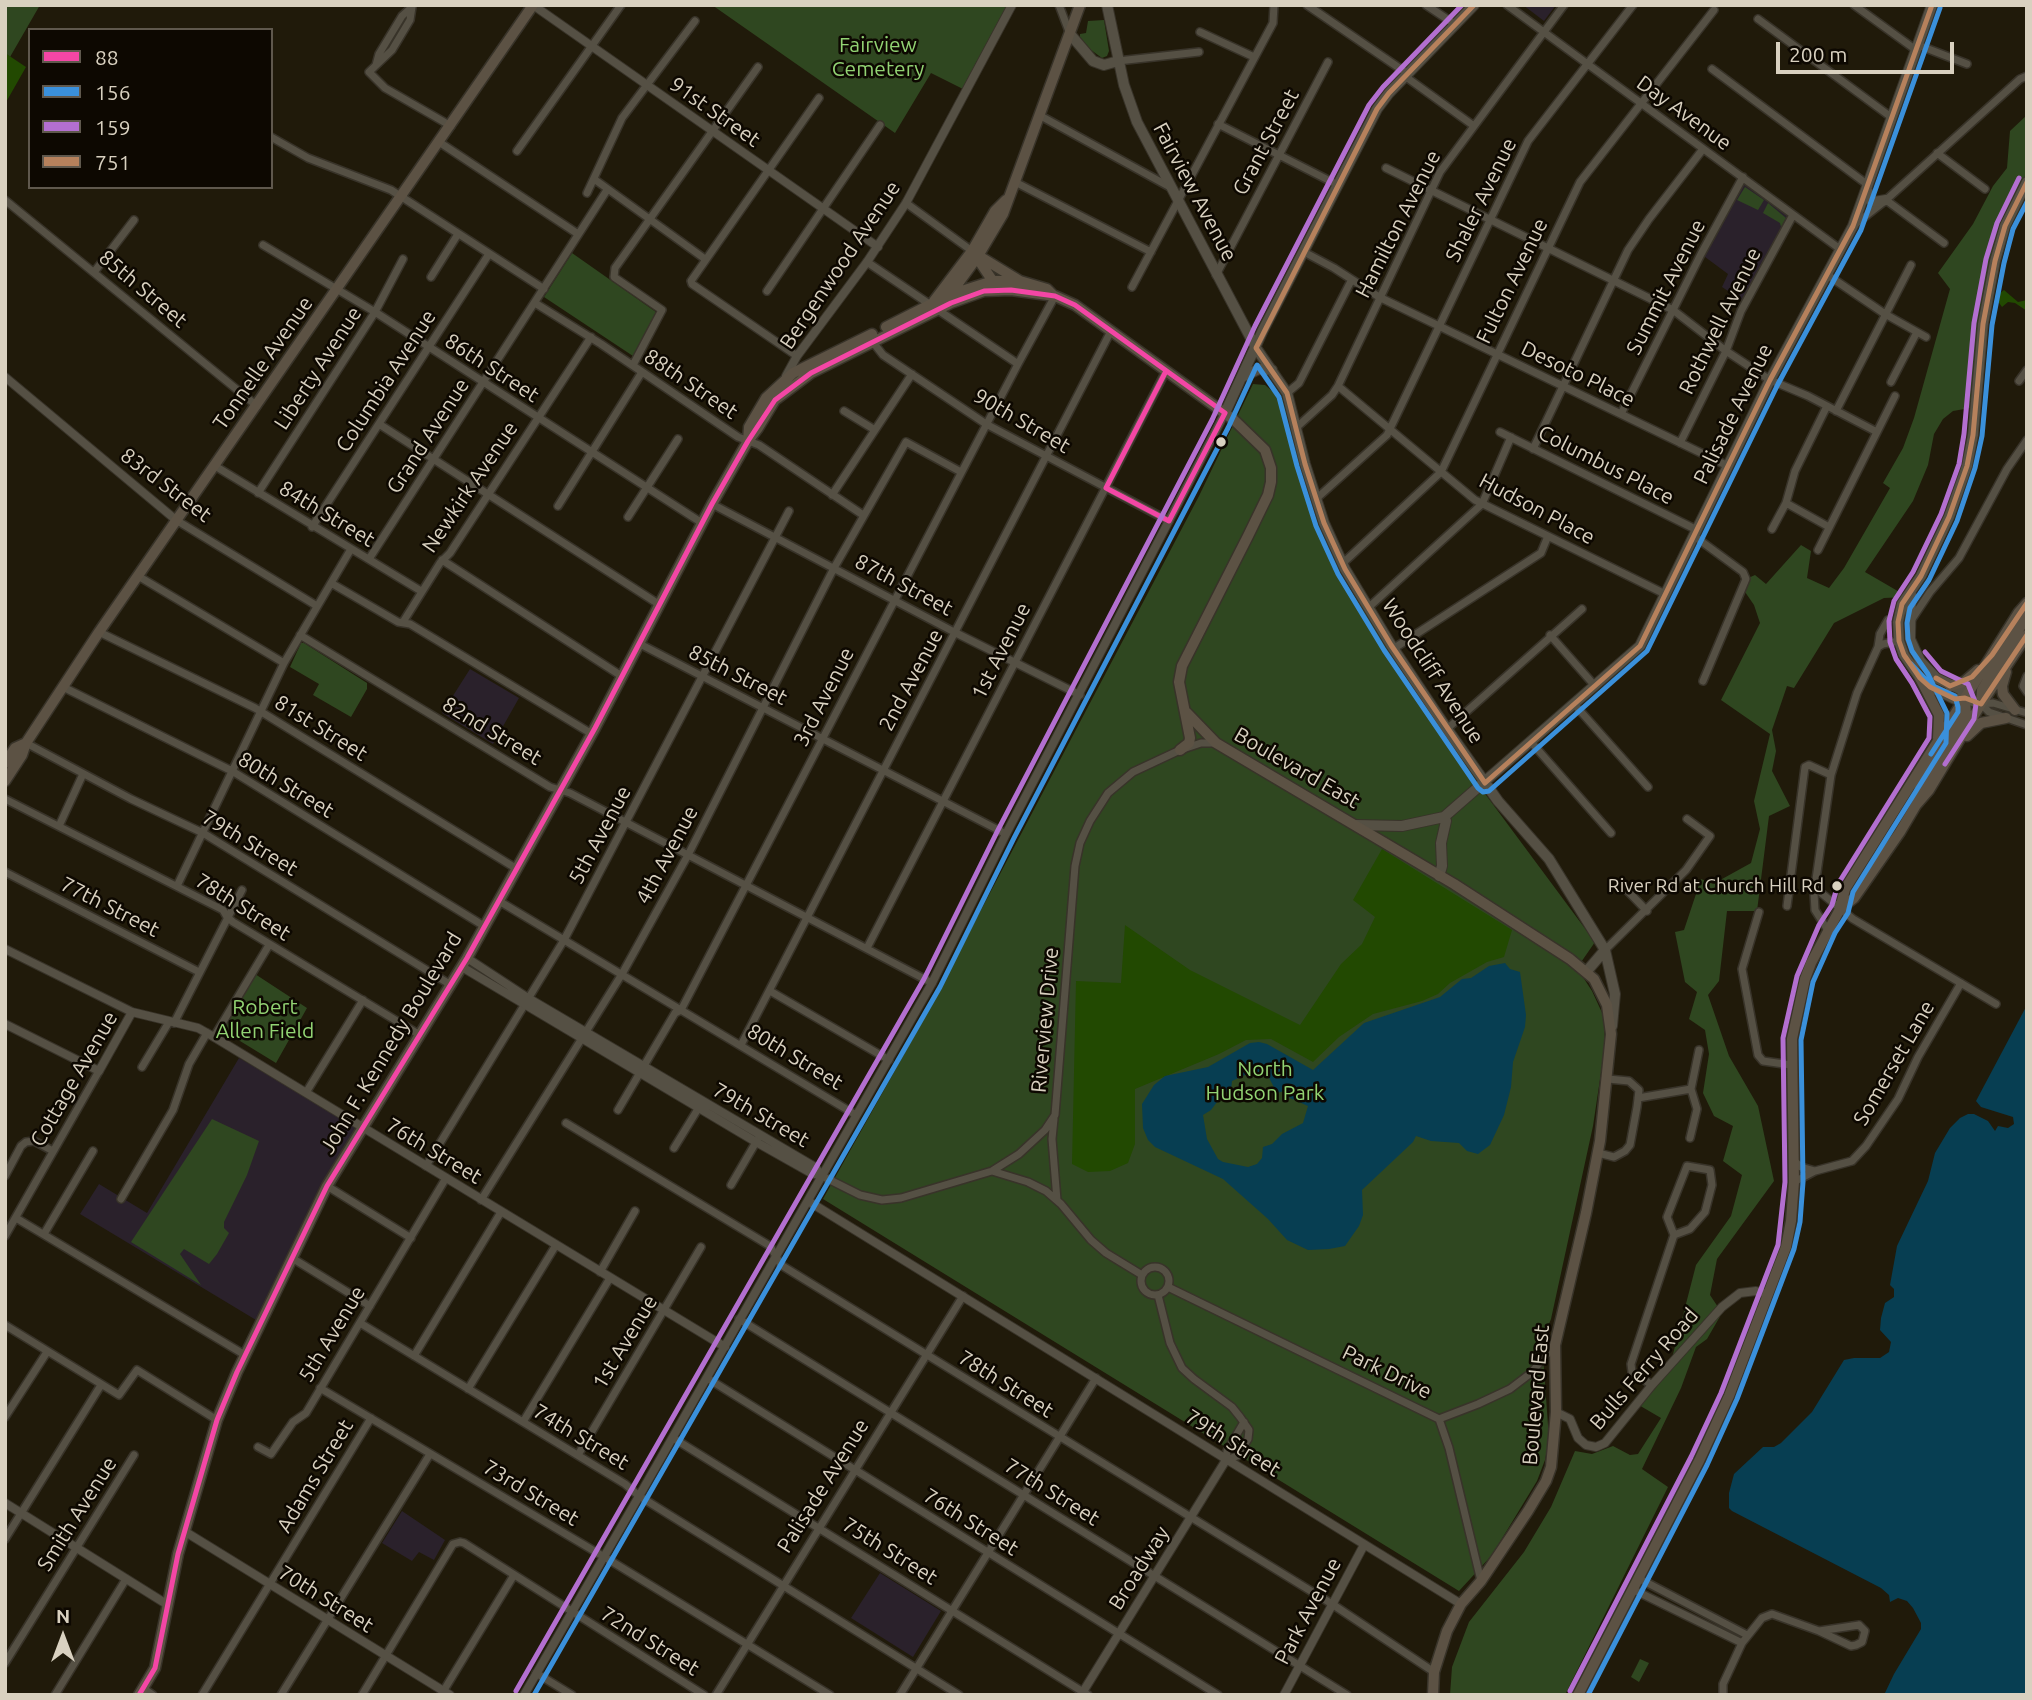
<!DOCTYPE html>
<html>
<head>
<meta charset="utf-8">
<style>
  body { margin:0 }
  #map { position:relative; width:2032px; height:1700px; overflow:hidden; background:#201a0a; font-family:Ubuntu,sans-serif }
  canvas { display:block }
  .frame { position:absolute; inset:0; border:7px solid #d9d1c0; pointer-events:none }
  .legend { position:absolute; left:28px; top:28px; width:245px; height:161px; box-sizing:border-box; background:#0d0801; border:2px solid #5f584d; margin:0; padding:9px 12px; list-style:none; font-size:21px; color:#d9d1c0 }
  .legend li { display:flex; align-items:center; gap:14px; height:35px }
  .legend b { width:35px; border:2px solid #5f584d }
  .north { position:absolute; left:28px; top:1602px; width:70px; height:70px; -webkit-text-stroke:5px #0d0801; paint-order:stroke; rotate:0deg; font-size:19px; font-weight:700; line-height:28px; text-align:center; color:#d9d1c0 }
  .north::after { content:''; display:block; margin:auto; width:24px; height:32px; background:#d9d1c0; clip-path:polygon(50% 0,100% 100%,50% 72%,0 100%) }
  .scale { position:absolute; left:1776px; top:42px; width:178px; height:32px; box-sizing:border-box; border:4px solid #d9d1c0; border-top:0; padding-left:9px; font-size:21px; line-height:24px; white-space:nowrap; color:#d9d1c0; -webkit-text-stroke:5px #0d0801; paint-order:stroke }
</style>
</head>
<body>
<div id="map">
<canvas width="2032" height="1700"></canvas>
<div class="frame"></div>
<ul class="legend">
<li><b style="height:9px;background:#f346a5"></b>88</li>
<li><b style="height:9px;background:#3a90db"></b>156</li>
<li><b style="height:9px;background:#b36fd0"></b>159</li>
<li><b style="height:9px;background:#b6815c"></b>751</li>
</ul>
<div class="north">N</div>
<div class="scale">200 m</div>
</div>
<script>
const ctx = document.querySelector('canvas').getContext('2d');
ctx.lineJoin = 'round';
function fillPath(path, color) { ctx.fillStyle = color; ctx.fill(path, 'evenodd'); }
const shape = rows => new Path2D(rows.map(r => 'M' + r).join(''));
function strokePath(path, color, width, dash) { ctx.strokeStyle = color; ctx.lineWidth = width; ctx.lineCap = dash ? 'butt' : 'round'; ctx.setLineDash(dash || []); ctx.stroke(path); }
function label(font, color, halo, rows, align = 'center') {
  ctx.font = font + ' Ubuntu,sans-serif'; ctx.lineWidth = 5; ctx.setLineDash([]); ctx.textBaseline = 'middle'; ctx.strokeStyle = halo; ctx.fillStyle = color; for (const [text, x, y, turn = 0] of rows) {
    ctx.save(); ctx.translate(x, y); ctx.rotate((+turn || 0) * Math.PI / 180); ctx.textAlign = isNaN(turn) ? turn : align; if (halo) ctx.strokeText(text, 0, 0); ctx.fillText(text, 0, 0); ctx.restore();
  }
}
const education = shape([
  [1523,5,1556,5,1544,21],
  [1743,177,1793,215,1746,303,1722,287,1728,274,1701,254],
  [470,669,519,698,493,744,442,713],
  [239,1058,363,1128,261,1323,80,1214,99,1184,147,1213],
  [402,1511,445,1540,434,1560,419,1552,412,1561,382,1543],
  [880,1573,941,1611,913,1657,851,1618]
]);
const green = shape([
  [5,5,40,5,10,57,5,53],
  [712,5,1010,5,965,90,931,73,895,133],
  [1104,20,1109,51,1107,56,1102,58,1091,50,1080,37,1080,34,1086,33,1088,21],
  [2027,115,2027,182,1999,243,1976,407,1953,411,1943,419,1934,434,1928,465,1913,501,1865,572,1908,597,1884,598,1834,623,1794,688,1787,686,1772,730,1776,751,1772,771,1790,806,1769,816,1757,911,1727,911,1719,981,1708,995,1729,1056,1758,1106,1774,1181,1717,1259,1710,1295,1722,1313,1707,1339,1696,1347,1681,1388,1642,1469,1668,1487,1565,1695,1450,1695,1452,1667,1469,1622,1524,1552,1551,1507,1575,1451,1592,1454,1613,1446,1630,1455,1638,1454,1661,1418,1637,1404,1672,1358,1696,1265,1731,1216,1742,1175,1723,1161,1733,1126,1714,1116,1703,1093,1709,1054,1705,1030,1689,1019,1697,992,1685,982,1675,932,1684,930,1701,879,1713,884,1751,863,1760,829,1754,801,1770,734,1721,700,1760,623,1754,605,1743,589,1746,579,1755,575,1766,584,1801,545,1811,551,1807,578,1829,588,1844,568,1890,488,1883,483,1903,448,1914,418,1950,289,1938,273,1973,224,1993,186,2007,168,2010,131],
  [1745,187,1764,200,1758,210,1737,200],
  [1768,203,1786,218,1781,227,1780,223,1763,213],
  [572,253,656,312,633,356,544,297],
  [1253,384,1265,385,1284,401,1296,461,1305,491,1335,567,1486,795,1595,942,1577,968,1592,991,1604,1017,1605,1046,1593,1126,1551,1319,1542,1341,1549,1439,1545,1460,1537,1481,1492,1555,1459,1591,823,1199,921,1024,1199,496],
  [301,643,304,643,367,683,367,689,351,717,313,695,319,684,290,667],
  [255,974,307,1008,276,1063,222,1030],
  [212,1119,259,1141,247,1175,224,1222,224,1228,229,1233,217,1254,209,1264,184,1249,180,1254,201,1285,131,1242],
  [1640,1659,1649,1663,1639,1682,1631,1677]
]);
const forest = shape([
  [5,53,26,67,5,104],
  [2004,290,2018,302,2027,300,2027,311,2015,303,2008,302,2002,307,1995,297],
  [1382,849,1512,930,1504,957,1487,962,1450,983,1438,994,1422,1001,1373,1014,1339,1037,1313,1062,1271,1039,1246,1040,1219,1054,1135,1089,1135,1144,1128,1163,1110,1171,1088,1172,1072,1164,1076,981,1121,983,1125,925,1190,970,1300,1025,1341,964,1362,944,1375,917,1353,900]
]);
const water = shape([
  [1505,963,1510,969,1520,972,1526,1015,1525,1027,1513,1062,1511,1087,1504,1115,1490,1145,1478,1154,1467,1151,1459,1143,1431,1141,1416,1136,1413,1142,1362,1190,1363,1215,1359,1226,1345,1246,1329,1249,1308,1250,1287,1240,1268,1219,1223,1179,1155,1147,1148,1140,1143,1128,1142,1104,1154,1085,1165,1076,1208,1067,1250,1043,1259,1042,1267,1044,1313,1070,1364,1023,1440,997,1462,979,1471,978,1489,966],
  [1247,1074,1267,1074,1277,1093,1284,1091,1290,1098,1308,1106,1303,1123,1282,1134,1272,1144,1263,1147,1262,1158,1257,1164,1248,1167,1223,1162,1218,1159,1207,1139,1203,1115,1211,1110,1223,1094,1231,1090,1232,1081],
  [2027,1005,2027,1695,1884,1695,1894,1674,1921,1629,1921,1623,1913,1608,1907,1601,1898,1598,1890,1602,1889,1595,1881,1588,1732,1511,1729,1508,1729,1493,1734,1474,1763,1447,1774,1447,1781,1443,1812,1412,1844,1360,1854,1358,1880,1358,1889,1352,1891,1342,1880,1330,1881,1318,1885,1303,1894,1297,1894,1289,1890,1285,1897,1246,1928,1181,1935,1153,1950,1128,1960,1118,1968,1114,1974,1114,1988,1121,1995,1131,1998,1126,2008,1128,2014,1124,2013,1117,1981,1107,1976,1101]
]);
const minor = shape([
  [1059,5,1070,34],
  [1307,5,1408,74],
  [1426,5,1456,25],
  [1507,5,1840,249],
  [1854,5,1916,50],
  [412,7,410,20,392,50,369,72,385,88,451,126],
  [1758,19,1891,117],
  [1200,32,1254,57],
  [1918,45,1967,64],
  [1118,61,1199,52],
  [376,65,379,54,402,16,412,7],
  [1712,69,1868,185],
  [1406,77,1474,126],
  [1039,115,1170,187],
  [1218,124,1338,185],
  [271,137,308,158,391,190,544,289],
  [439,142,578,234],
  [517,151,621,5],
  [1937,153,1985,189],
  [1386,168,1673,310,1726,351,1770,380,1808,396,1877,432],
  [594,179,705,259],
  [1015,182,1151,252],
  [587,193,622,118,695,21],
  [5,200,257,406],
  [1886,200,1944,243],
  [906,203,972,251],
  [1853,226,1886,200,2020,79,2027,76],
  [263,245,375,312,702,523],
  [1304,252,1334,268,1379,297,1728,466],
  [867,262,1018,364],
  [95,271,134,220],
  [1826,274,1885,314,1926,337],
  [1216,275,1328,62],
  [431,277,458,234],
  [1132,287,1273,23,1274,5],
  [767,291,880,125],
  [535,303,601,344,738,437,759,445,863,515],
  [872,341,883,355,986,424,1169,521],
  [797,356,692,284,691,281,819,98],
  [633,365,662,310,614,277,615,268,758,67],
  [2019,381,2027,370],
  [1891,382,1917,332],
  [1338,386,1475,500,1665,594],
  [1287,393,1299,383,1351,281],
  [844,411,875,430],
  [1836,411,1911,265],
  [1621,414,1701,254,1743,177],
  [379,424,660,605],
  [1297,427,1332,395,1338,386,1440,172,1564,5],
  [1500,432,1697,530],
  [1680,443,1726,351,1741,311,1793,215],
  [1533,449,1628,250,1649,219,1703,149],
  [215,466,421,591],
  [258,493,375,312,403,259],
  [832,495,912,374],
  [1316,499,1387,435,1528,141,1633,5],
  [1786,503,1829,527],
  [712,504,956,633,1080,695],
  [558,506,642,372],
  [628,517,678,439],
  [176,520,317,606],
  [312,527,489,254],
  [1772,529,1786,503,1795,471,1827,406],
  [1694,536,1743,572,1746,579,1703,681],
  [1818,550,1895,396],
  [369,559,607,190],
  [442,560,623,677],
  [1342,564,1441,472,1580,182,1714,10],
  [138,576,284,663],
  [331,583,398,622,410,624,592,734],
  [1368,608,1482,504,1511,437],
  [1912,619,1930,592,1959,558,2007,469,2027,440],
  [403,622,440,563,450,553,591,337],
  [99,632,255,708,517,869],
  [300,635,550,787,570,793,932,983],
  [1550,635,1595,686],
  [640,644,1006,834],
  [1878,647,1880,634,1888,620],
  [1393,649,1541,553,1548,536],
  [2027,676,2023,686,2027,692],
  [63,687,232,771,484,926],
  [1574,704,1648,787],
  [1981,704,1989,712,2027,725],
  [1981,704,1993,703,2027,713],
  [1447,729,1582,609],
  [1531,742,1611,833],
  [26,743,131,799,203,833,451,985],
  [5,799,223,910,227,917,233,922,420,1035],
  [59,826,83,774],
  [5,872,199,972],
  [1817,882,1820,892,1853,919,1996,1004],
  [1620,883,1647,911],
  [177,886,284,663,351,549],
  [499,901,856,1115],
  [1787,906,1805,767,1809,765,1831,775],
  [1759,912,1742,969,1758,1055,1763,1061,1791,1065],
  [1827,929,1815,910,1814,893,1831,775,1857,693,1878,647,1883,644,1899,641],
  [867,948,1166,371],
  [1605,950,1686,870,1710,836,1687,819],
  [770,991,889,1060],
  [174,1023,242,890],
  [214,1037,269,945],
  [741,1045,1111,331],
  [142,1067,169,1022],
  [307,1091,363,1000],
  [1638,1098,1691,1089],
  [618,1110,675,1013,681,1010,1018,364,1055,296],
  [1054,1119,1052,1139,1057,1200],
  [566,1123,770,1246,781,1265,1332,1604,1434,1672],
  [1690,1138,1697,1109,1691,1089,1699,1050],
  [674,1148,701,1104],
  [1598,1153,1614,1157,1625,1151,1630,1145,1637,1107,1639,1090,1629,1081,1608,1079],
  [1793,1160,1801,1167,1815,1171],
  [426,1166,564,940,789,511],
  [992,1171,1028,1182,1046,1191,1061,1204,1091,1240,1106,1253,1142,1275],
  [5,1176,21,1146,26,1142,34,1141,53,1151],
  [822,1176,860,1195,882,1200,901,1198,992,1171,1019,1154,1045,1130,1055,1115,1075,866,1080,843,1090,821,1108,793,1133,772,1180,750,1201,743,1215,743],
  [1794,1182,1815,1171,1852,1161,1866,1146,1898,1099,1918,1057,1961,983],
  [731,1185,759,1137],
  [327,1186,411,1238],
  [121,1199,173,1110,189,1064,207,1033],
  [481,1200,622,974,688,855,834,568,906,442,961,472],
  [16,1218,245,1355],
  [44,1234,93,1151],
  [5,1236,99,1071],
  [292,1258,370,1306],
  '1141 1281a14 14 0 1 1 28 0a14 14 0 1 1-28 0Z',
  [600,1272,635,1211],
  [1168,1287,1439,1419,1449,1448,1481,1581],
  [1158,1295,1170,1343,1182,1368,1194,1379,1232,1407,1240,1417,1247,1427,1249,1430,1248,1439,1237,1456,1226,1460,1227,1451,1244,1422],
  [739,1319,1347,1695],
  [360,1323,625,1484,639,1496,959,1695],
  [5,1325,119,1395,137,1370,217,1420],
  [414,1356,501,1212],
  [707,1378,1218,1695],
  [1652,1385,1632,1372,1631,1364,1674,1235,1667,1217,1687,1166,1710,1170,1712,1185,1705,1212,1690,1229,1674,1235],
  [320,1388,611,1561,830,1695],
  [468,1389,556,1245],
  [5,1417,47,1352],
  [1439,1419,1478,1404,1510,1389,1531,1373,1554,1346],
  [523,1422,610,1278],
  [673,1438,1088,1695],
  [258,1447,271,1454,293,1422,306,1413,446,1178],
  [578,1455,701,1247],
  [5,1539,101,1385],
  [1638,1578,1747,1635],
  [1632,1589,1742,1643],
  [1859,1625,1865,1631,1862,1642,1856,1645,1851,1646,1819,1631,1859,1625],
  [5,1663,134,1455],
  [536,1673,572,1695],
  [143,1688,153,1695],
  [55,1695,126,1579],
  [202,1695,371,1418],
  [281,1695,430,1454],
  [362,1695,453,1544,460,1542,464,1543,704,1695],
  [441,1695,514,1575],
  [716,1695,963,1296],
  [900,1695,1096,1378],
  [1723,1695,1723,1684,1742,1643,1762,1618,1772,1614,1819,1631]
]);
const tertiary = shape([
  [533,5,878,247],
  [786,376,797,356,867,262,906,203,1012,5],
  [5,377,176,520],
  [5,949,132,1012,198,1028,214,1037,725,1347],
  [467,958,528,998,815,1167,822,1176],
  [462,967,756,1142,811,1173,822,1176],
  [5,1024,99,1071,132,1012],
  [808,1201,1461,1604],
  [1556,1412,1570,1419,1578,1438,1586,1445,1596,1447,1605,1443,1652,1385,1722,1307,1740,1293,1756,1291,1767,1294],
  [5,1503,168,1605],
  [184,1531,450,1695],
  [524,1695,642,1491,932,983,1006,834,1225,413],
  [1081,1695,1226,1460],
  [1284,1695,1364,1545]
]);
const secondary = shape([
  [1107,5,1124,85,1137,122,1256,348,1287,393,1305,464,1324,523,1345,569,1391,645,1447,729,1498,801,1549,859,1605,950,1615,994,1612,1026],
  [1070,34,1093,61,1104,65,1118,61],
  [1867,190,1869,199,1874,202,1886,200],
  [1242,377,1259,369,1272,370],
  [1225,413,1263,330,1377,109,1389,93,1474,5],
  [1911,594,1910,639,1920,661,1936,678,1962,690,1965,698],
  [1981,704,1965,698,1955,699,1930,687,1920,678,1904,655,1899,641,1898,622,1902,604,1921,576,1949,517,1967,466,1973,435,1983,324,1995,261,2005,226,2027,182],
  [1356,825,1402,826,1444,817,1640,646,1770,380,1853,226,1932,5],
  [1439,876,1442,866,1441,843,1446,821,1444,817],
  [1587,971,1605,950]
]);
const primary = shape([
  [974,253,1020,281],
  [978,256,980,262,996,286],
  [951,293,978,256,1003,214,1080,5],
  [934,301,972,251,995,211,1006,200],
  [886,327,949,295,993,281,1020,281,1047,289,1053,295],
  [748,441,749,427,766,398,793,373,872,334],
  [2006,672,2002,686,2003,694,2015,710],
  [1920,678,1939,715,1938,738],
  [1950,686,1964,682,1978,670],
  [1981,704,1982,690,2027,616],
  [1186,712,1216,743,1454,884,1570,959,1594,979,1607,1005,1611,1034,1600,1141,1586,1213,1555,1345,1556,1412,1551,1467,1546,1481,1528,1511,1481,1581,1461,1604,1447,1631,1434,1672,1433,1695],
  [1967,736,1981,723,2006,718],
  [5,763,15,748,26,743],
  [5,781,22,755,26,743,99,632,533,5],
  [1917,803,1920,787,1928,773,1966,715,1965,698],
  [1840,909,1854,898,1900,832,1916,805,1929,790,1981,704,2027,635],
  [139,1695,155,1668,178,1554,217,1420,237,1372,327,1186,467,958,595,728,712,504,748,441,758,428,775,400,811,373,951,303,984,291,1011,290,1055,296,1075,305,1234,420,1265,450,1271,468,1271,482,1268,495,1248,536,1182,666,1179,682,1190,738,1189,743,1180,750],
  [1578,1695,1699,1461,1729,1396,1786,1247,1791,1221,1794,1182,1792,1039,1805,979,1811,963,1840,909,1845,889,2019,612,2027,603]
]);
const bus1 = shape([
  [1106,488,1166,371],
  [1106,488,1169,521],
  [1169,521,1225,413],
  [139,1695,155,1668,178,1554,217,1420,237,1372,327,1186,467,958,595,728,712,504,748,441,775,400,811,373,951,303,984,291,1011,290,1055,296,1075,305,1225,413]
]);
const bus2 = shape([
  [1911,664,1931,685,1955,696,1958,707,1958,712,1931,754],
  [534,1695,940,987,1014,838,1228,428,1257,365,1279,397,1297,466,1316,526,1338,574,1384,650,1478,788,1483,792,1489,791,1647,651,1778,384,1861,230,1940,8],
  [1588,1695,1707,1465,1737,1399,1794,1249,1800,1222,1803,1182,1801,1040,1813,982,1835,933,1848,913,1853,892,1946,743,1947,713,1928,674,1912,651,1908,639,1907,623,1910,608,1929,580,1957,521,1975,468,1982,436,1992,325,2004,263,2013,229,2027,202]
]);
const bus3 = shape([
  [1925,652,1941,671,1968,684,1976,704,1974,719,1945,764],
  [516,1691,924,979,998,830,1212,420,1255,326,1369,105,1383,87,1462,5],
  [1570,1691,1691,1457,1721,1393,1778,1245,1785,1182,1783,1038,1797,976,1819,925,1832,905,1838,884,1929,738,1930,717,1912,683,1896,659,1890,642,1889,621,1894,601,1913,572,1941,514,1959,464,1964,434,1974,323,1986,259,1997,223,2019,178]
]);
const bus4 = shape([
  [1474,5,1389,93,1377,109,1256,348,1287,393,1305,464,1324,523,1345,569,1391,645,1485,783,1640,646,1770,380,1853,226,1932,5],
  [2027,182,2005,226,1995,261,1983,324,1973,435,1967,466,1949,517,1921,576,1902,604,1898,622,1899,641,1904,655,1920,678,1930,687,1955,699,1965,698,1981,704,2027,635],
  [1936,678,1950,686,1972,677,1992,655,2027,603]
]);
const markers = [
  [1221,442,6,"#d9d1c0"],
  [1837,886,6,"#d9d1c0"]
];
const busNames = [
  ["River Rd at Church Hill Rd",1824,886]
];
const parkNames = [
  ["Fairview",878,45],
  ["Cemetery",878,69],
  ["Robert",265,1007],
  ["Allen Field",265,1031],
  ["North",1265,1069],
  ["Hudson Park",1265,1093]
];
const streetNames = [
  ["91st Street",715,112,35],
  ["Day Avenue",1684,113,36],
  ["Grant Street",1266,142,-62],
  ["Fairview Avenue",1195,192,62],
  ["Shaler Avenue",1481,200,-64],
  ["Hamilton Avenue",1398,224,-63],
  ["Bergenwood Avenue",840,265,-56],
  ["Fulton Avenue",1512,281,-64],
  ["Summit Avenue",1666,287,-63],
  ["85th Street",143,289,40],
  ["Rothwell Avenue",1720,321,-64],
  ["Tonnelle Avenue",263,363,-55],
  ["Liberty Avenue",318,368,-57],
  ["86th Street",492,368,33],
  ["Desoto Place",1578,374,26],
  ["Columbia Avenue",386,381,-57],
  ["88th Street",691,384,34],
  ["Palisade Avenue",1733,414,-64],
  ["90th Street",1022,421,30],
  ["Grand Avenue",428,436,-57],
  ["Columbus Place",1606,465,27],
  ["83rd Street",166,485,37],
  ["Newkirk Avenue",470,487,-56],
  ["Hudson Place",1537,509,28],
  ["84th Street",327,514,31],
  ["87th Street",904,585,28],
  ["1st Avenue",1001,651,-63],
  ["Woodcliff Avenue",1433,671,57],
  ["85th Street",738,675,27],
  ["2nd Avenue",911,680,-62],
  ["3rd Avenue",824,697,-63],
  ["81st Street",321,728,32],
  ["82nd Street",492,731,31],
  ["Boulevard East",1297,768,30],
  ["80th Street",286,785,31],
  ["5th Avenue",600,835,-62],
  ["79th Street",250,843,31],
  ["4th Avenue",667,855,-62],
  ["77th Street",110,907,27],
  ["78th Street",243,907,32],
  ["Riverview Drive",1045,1020,-85],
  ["John F. Kennedy Boulevard",391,1043,-59],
  ["80th Street",795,1057,31],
  ["Somerset Lane",1894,1063,-60],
  ["Cottage Avenue",74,1079,-60],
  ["79th Street",761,1115,30],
  ["76th Street",434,1151,31],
  ["5th Avenue",332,1334,-59],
  ["1st Avenue",625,1342,-59],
  ["Bulls Ferry Road",1644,1369,-49],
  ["Park Drive",1387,1372,26],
  ["78th Street",1006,1384,32],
  ["Boulevard East",1536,1395,-85],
  ["74th Street",581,1437,31],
  ["79th Street",1233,1443,32],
  ["Adams Street",315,1476,-59],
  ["Palisade Avenue",823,1486,-58],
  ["77th Street",1052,1492,32],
  ["73rd Street",531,1493,31],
  ["Smith Avenue",77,1514,-58],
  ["76th Street",971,1522,32],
  ["75th Street",890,1551,32],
  ["Broadway",1139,1568,-58],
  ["70th Street",326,1599,32],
  ["Park Avenue",1308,1611,-62],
  ["72nd Street",650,1641,32]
];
fillPath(education, '#2a212b');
fillPath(green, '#2f4720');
fillPath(forest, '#224901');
fillPath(water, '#073e52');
strokePath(minor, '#383329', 10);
strokePath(tertiary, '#383329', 10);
strokePath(secondary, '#383329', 12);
strokePath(primary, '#383329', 13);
strokePath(minor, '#555044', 7);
strokePath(tertiary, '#555044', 8);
strokePath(secondary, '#555044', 10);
strokePath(primary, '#5c5244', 10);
strokePath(bus1, '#f346a5', 5);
strokePath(bus2, '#3a90db', 5);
strokePath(bus3, '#b36fd0', 5);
strokePath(bus4, '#b6815c', 5);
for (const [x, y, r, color] of markers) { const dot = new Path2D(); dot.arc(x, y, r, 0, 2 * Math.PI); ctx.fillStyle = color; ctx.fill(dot); strokePath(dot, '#0d0801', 2.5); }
label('19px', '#d9d1c0', '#0d0801', busNames, 'right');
label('21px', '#92d373', '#0d0801', parkNames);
label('21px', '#d9d1c0', '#0d0801', streetNames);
</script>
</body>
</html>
